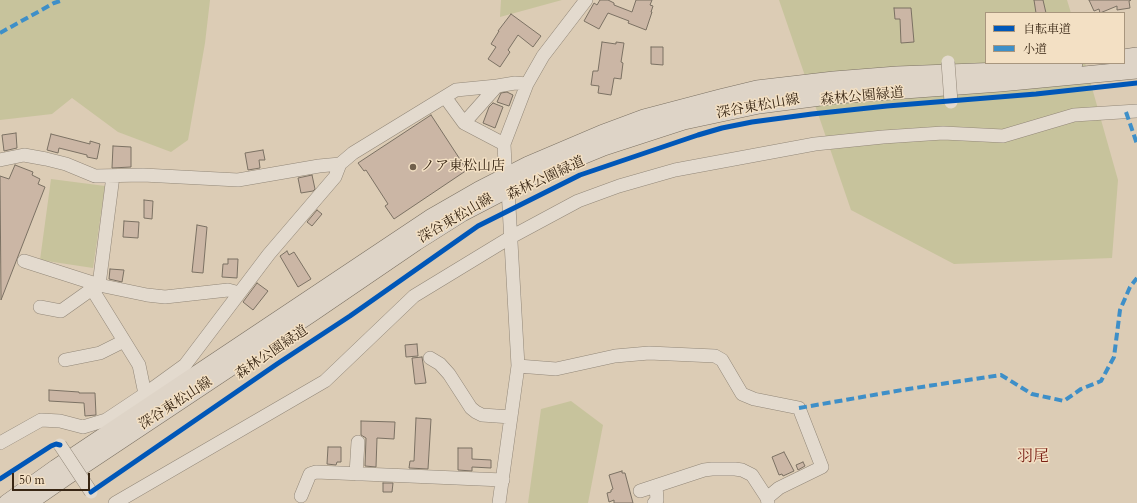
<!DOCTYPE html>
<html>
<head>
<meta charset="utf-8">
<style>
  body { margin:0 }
  #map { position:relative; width:1137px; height:503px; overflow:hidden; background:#dcccb5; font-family:Cardo,"Noto Serif JP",serif }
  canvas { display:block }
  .legend { position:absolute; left:985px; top:12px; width:140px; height:52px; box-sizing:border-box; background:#f3e0c4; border:1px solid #a8967e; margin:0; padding:5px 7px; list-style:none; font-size:12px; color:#382614 }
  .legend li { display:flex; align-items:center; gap:8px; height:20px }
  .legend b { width:20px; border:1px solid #a8967e }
  .scale { position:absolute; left:12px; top:473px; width:78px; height:18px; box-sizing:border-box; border:2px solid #382614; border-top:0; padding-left:5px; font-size:12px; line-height:14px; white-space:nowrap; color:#382614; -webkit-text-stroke:3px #f3e0c4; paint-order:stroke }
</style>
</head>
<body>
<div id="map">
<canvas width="1137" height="503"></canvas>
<ul class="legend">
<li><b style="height:5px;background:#0057b8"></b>自転車道</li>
<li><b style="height:5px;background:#3e8fc8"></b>小道</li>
</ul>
<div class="scale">50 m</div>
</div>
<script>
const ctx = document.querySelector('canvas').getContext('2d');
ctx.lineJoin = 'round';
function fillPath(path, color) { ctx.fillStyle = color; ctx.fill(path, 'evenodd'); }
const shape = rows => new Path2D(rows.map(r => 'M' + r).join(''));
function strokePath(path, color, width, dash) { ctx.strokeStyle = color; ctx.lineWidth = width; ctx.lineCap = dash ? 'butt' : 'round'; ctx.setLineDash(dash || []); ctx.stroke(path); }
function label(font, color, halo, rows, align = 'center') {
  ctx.font = font + ' Cardo,"Noto Serif JP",serif'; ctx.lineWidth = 3; ctx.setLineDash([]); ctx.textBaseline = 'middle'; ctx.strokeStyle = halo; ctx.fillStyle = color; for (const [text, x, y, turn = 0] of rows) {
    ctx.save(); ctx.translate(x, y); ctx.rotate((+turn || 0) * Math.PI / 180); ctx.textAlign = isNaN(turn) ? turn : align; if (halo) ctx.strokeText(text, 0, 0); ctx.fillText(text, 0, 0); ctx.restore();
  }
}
const green = shape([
  [0,0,210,0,205,43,188,140,171,152,118,132,72,98,52,114,0,120],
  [501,0,562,0,500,17],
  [779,0,1067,0,1071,13,986,13,986,63,1085,63,1118,180,1112,258,954,264,851,210],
  [51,179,105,186,93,268,40,260],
  [571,401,603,425,588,503,528,503,541,409]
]);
const building = shape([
  [600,0,608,0,614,3,614,5,632,12,636,0,652,0,650,5,653,6,651,12,652,12,646,30,628,23,629,21,608,13,599,29,584,21,594,3,597,5,600,0],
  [1034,0,1043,0,1046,13,1036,13,1034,0],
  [1089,0,1131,0,1129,1,1130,8,1117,10,1117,6,1100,13,1099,9,1094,11,1089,0],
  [894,8,911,8,914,42,901,43,900,19,895,19,894,8],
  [511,14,541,36,533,47,518,35,508,50,510,52,500,67,488,59,496,47,491,44,499,31,498,31,511,14],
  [602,42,616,44,616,42,624,43,621,62,623,63,621,79,614,78,611,95,598,93,599,86,591,85,593,71,598,71,602,42],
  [651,47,663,47,663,65,651,64,651,47],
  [507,92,513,95,509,106,497,102,501,93,507,92],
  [493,103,503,107,495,128,483,123,489,107,493,103],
  [431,115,467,170,394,219,385,206,388,204,366,170,364,171,358,163,431,115],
  [16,133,17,148,4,151,2,135,16,133],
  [51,134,90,144,90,141,100,144,97,159,87,157,87,155,59,148,58,153,47,150,51,134],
  [113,146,131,147,131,167,112,168,113,146],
  [263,150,265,160,259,160,260,168,248,170,245,153,263,150],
  [15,165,33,172,32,175,40,179,38,184,45,187,1,300,0,176,9,179,15,165],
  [312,175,315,189,313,191,301,193,298,178,312,175],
  [144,200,153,201,152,219,144,218,144,200],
  [317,210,322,214,312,226,307,222,317,210],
  [124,221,139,222,138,238,123,237,124,221],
  [197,225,207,227,203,273,192,272,197,225],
  [287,251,289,255,294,252,311,279,298,287,280,256,287,251],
  [228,259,238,259,237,278,222,277,223,264,228,264,228,259],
  [110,269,124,270,122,282,109,279,110,269],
  [257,283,268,291,253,310,243,302,257,283],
  [417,344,418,356,406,357,405,345,417,344],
  [422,357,426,383,415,384,412,358,422,357],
  [49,390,79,392,79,393,95,393,96,415,85,416,84,403,49,401,49,390],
  [416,418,431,419,428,469,409,468,410,461,414,461,416,418],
  [361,421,395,422,394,439,377,438,376,467,365,466,366,438,361,435,361,421],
  [328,447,341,447,341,462,337,462,336,465,327,464,328,447],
  [458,448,472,448,472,459,491,460,491,468,472,467,472,471,458,470,458,448],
  [784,452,794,471,783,476,782,474,779,475,772,457,784,452],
  [803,462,805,466,798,470,796,465,803,462],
  [622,471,622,473,625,473,633,503,614,503,614,500,609,502,607,493,611,492,611,490,613,489,609,475,622,471],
  [383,483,393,483,392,492,383,492,383,483]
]);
const minor = shape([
  [445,97,464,123,504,144],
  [464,123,497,86],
  [0,160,24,155,46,159,66,164,95,176,143,175,238,180,319,166,340,164],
  [24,261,99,285,147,295,165,297,228,290,239,293],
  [90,282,92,289,139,365,145,394],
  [99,285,113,176],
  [40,307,61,311,92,289],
  [430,358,440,364,449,374,471,408,476,412,482,415,511,417],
  [65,360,100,353,124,341],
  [518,366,556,369,615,356,649,353,715,356,722,360,742,394,754,399,799,408,822,467,779,488,767,498],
  [0,443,41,420,60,421,83,427,106,420,145,394,185,365,269,254,335,177,340,164,353,153,456,90,497,86,515,83,527,84],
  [356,474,358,442],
  [640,491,704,470,712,469,735,469,742,470,752,475,767,498,768,503],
  [301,496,310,474,316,472,503,480],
  [115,503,325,381,414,296,511,237,578,201,619,186,675,170,815,144,883,137,943,133,1003,136,1074,115,1137,111],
  [499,503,518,366,508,189,505,164,504,144,527,84,543,56,586,0],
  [654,503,657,500,656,486]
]);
const major = shape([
  [1124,58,1137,56],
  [7,503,56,468,432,217,479,190,528,165,601,134,644,118,720,98,757,89,834,80,897,75,1001,71,1074,63],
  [28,503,67,476,312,313,416,242,462,213,533,176,604,147,684,121,759,105,836,95,1000,83,1137,70]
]);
const minorBridge = shape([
  [948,62,951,102],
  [60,445,91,492]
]);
const quiet = shape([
  [0,33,54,3,63,0],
  [1126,112,1137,144],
  [799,408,908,389,1001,375,1032,394,1064,401,1081,389,1101,381,1114,357,1120,310,1130,287,1137,278]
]);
const cycleway = shape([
  [0,479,51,446,56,444,60,445],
  [91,492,277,364,350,316,478,226,580,175,698,135,722,128,752,122,812,114,887,106,1036,94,1137,83]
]);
const markers = [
  [413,167,4,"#71604c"]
];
const streetNames = [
  ["森林公園緑道",862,97,-5],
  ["深谷東松山線",758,107,-10],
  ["森林公園緑道",546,179,-25],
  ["深谷東松山線",456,219,-30],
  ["森林公園緑道",272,353,-34],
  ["深谷東松山線",176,404,-33]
];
const poiNames = [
  ["ノア東松山店",421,167]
];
const quarterNames = [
  ["羽尾",1033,457]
];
fillPath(green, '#c7c39c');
fillPath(building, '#cbb6a5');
strokePath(building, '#7b7163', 1);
strokePath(minor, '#928778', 14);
strokePath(major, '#7b7163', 18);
strokePath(minor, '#e3dace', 13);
strokePath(major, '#ded4c7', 17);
strokePath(minorBridge, '#928778', 14, []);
strokePath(minorBridge, '#e3dace', 13);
strokePath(quiet, '#3e8fc8', 4, [8, 4]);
strokePath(cycleway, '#0057b8', 5);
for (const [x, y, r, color] of markers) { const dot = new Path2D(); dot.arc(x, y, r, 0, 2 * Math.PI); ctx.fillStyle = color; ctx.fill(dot); strokePath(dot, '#f3e0c4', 1.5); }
label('14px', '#382614', '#f3e0c4', streetNames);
label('14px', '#382614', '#f3e0c4', poiNames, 'left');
label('16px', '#7a1f14', '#f3e0c4', quarterNames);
</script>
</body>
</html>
